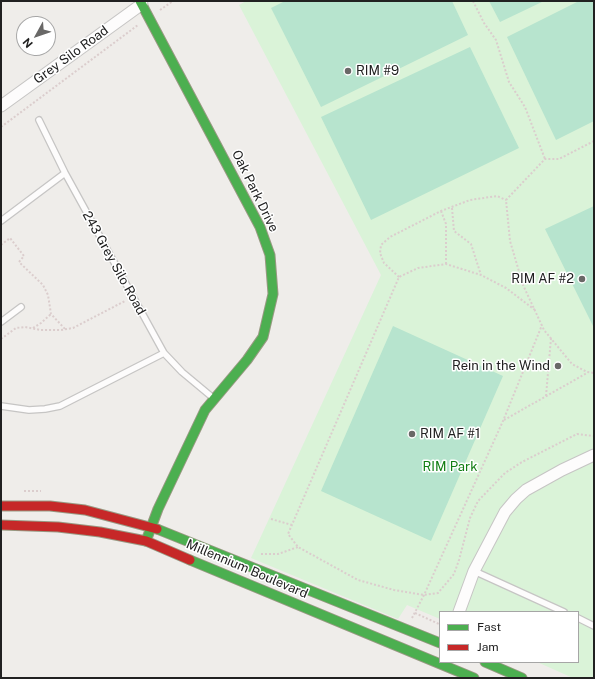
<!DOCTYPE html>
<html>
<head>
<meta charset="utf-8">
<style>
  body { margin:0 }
  #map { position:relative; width:595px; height:679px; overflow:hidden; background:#efedea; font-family:"Public Sans",sans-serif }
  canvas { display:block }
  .frame { position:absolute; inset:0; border:2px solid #212121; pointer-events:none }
  .legend { position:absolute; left:439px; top:611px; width:140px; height:52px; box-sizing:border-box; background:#fff; border:1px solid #a6a6a6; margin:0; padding:5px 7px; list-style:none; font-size:12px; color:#212121 }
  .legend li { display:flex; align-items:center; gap:8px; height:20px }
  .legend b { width:20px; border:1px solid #a6a6a6 }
  .north { position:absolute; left:16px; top:16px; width:40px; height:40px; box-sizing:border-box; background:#fff; border:1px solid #a6a6a6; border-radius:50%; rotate:230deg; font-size:11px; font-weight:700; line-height:16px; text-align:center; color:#212121 }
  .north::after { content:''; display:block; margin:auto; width:14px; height:18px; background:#696867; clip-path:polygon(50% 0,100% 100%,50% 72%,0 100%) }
</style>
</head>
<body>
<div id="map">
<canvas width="595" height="679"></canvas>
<div class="frame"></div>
<ul class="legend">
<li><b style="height:5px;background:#4caf50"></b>Fast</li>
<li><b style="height:5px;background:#c62828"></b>Jam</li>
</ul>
<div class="north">N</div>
</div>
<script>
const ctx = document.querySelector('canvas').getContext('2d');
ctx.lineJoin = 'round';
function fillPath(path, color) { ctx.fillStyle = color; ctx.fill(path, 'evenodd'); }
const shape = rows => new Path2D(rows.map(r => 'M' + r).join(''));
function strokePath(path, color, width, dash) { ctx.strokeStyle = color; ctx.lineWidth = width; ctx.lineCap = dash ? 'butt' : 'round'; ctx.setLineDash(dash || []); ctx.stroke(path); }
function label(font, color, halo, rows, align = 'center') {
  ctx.font = font + ' "Public Sans",sans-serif'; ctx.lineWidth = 3; ctx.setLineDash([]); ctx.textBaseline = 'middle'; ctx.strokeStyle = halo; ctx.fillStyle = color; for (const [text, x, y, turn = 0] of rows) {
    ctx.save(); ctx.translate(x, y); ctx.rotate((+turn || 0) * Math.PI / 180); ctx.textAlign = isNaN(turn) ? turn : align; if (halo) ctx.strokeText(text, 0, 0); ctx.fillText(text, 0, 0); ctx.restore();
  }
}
const park = shape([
  [246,1,594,1,594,678,573,678,537,662,578,662,578,612,440,612,440,619,407,605,398,619,251,558,381,275,239,5]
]);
const pitch = shape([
  [285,1,452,1,468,35,321,107,271,8],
  [489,1,544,1,500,22],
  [579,1,594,1,594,121,556,140,507,37],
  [470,47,519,148,371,220,321,117],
  [594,206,594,328,545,229],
  [393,326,503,376,431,541,321,491]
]);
const path = shape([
  [473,1,484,23,496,40,509,82,525,107,545,159],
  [160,10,173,1],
  [1,127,138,25],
  [594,141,559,159,545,159,506,200,510,241,523,285,544,330,572,364,587,372,594,373],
  [452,208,454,231,471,244,481,275],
  [441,211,446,224,446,264],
  [1,245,10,238,24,256,19,262,43,285,48,295,51,314,65,329],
  [399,277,384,263,380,253,381,245,390,237,441,211,470,200,497,196,506,200],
  [535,310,506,288,481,275,446,264,418,268,399,277,288,534,298,547,358,580,394,590,424,595,438,593,454,574,459,560,470,518,478,501,505,473,522,462,577,434,594,436],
  [33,328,41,323,51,314],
  [1,339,16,328,25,327,41,330,61,330,73,328,125,301],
  [546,396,551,338],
  [504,420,587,373],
  [24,491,41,491],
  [271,519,292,525],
  [261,554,278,554,298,547],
  [415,613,439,624],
  [412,618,424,595,503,421,542,325]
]);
const lane = shape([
  [39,120,65,173,164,353,182,372,212,397],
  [1,221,65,173],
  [1,322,21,307],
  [1,406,29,410,45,409,60,406,164,353],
  [474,571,564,612],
  [578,618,594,626]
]);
const street = shape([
  [1,106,142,4],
  [459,612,474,571,505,512,516,499,526,490,562,470,594,455]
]);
const fast = shape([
  [140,1,260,227,270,255,273,294,263,337,247,360,205,410,158,509,146,541],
  [157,529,440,643],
  [190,560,474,678],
  [485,662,522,678]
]);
const jam = shape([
  [1,506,50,506,85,510,157,529],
  [1,525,58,527,100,532,146,541,190,560]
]);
const markers = [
  [348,71,4,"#696867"],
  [582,279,4,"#696867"],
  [558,366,4,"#696867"],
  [412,434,4,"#696867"]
];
const streetNames = [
  ["Grey Silo Road",71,55,-36],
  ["Oak Park Drive",255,191,64],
  ["243 Grey Silo Road",114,263,61],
  ["Millennium Boulevard",247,569,23]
];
const poiNames = [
  ["RIM #9",356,71],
  ["RIM AF #2",574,279,"right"],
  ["Rein in the Wind",550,366,"right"],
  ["RIM AF #1",420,434]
];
const parkNames = [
  ["RIM Park",450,467]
];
fillPath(park, '#daf3d8');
fillPath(pitch, '#b7e4ce');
strokePath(lane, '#c6c5c4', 8);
strokePath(street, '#c6c5c4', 13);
strokePath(fast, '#989982', 11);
strokePath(jam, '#989982', 11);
strokePath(path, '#dbcdcd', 2, [2, 2]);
strokePath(lane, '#fdfcfc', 5.5);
strokePath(street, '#fdfcfc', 11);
strokePath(fast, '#4caf50', 9);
strokePath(jam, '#c62828', 9);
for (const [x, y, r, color] of markers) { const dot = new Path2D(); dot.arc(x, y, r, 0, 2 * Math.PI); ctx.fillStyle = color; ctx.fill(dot); strokePath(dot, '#fff', 1.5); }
label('13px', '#212121', '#fff', streetNames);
label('13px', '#212121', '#fff', poiNames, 'left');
label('13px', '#117e13', '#fff', parkNames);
</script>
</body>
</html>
